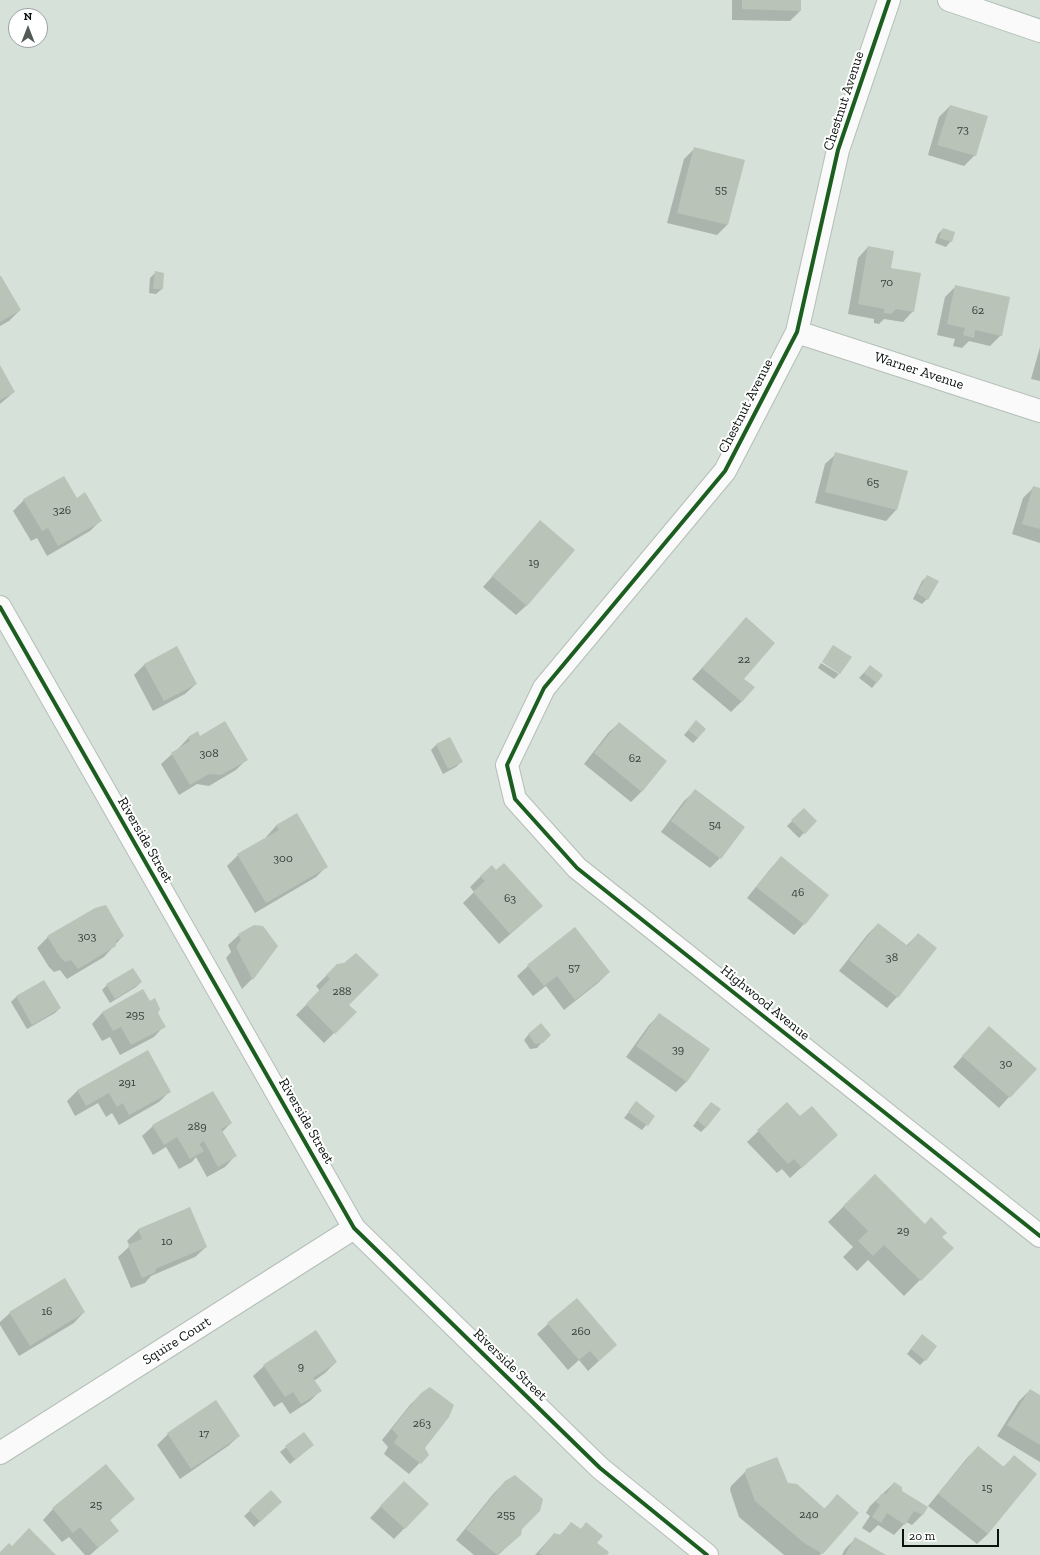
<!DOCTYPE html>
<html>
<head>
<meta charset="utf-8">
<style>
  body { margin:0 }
  #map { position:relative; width:1040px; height:1555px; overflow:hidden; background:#d5e1d9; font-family:"Zilla Slab",serif }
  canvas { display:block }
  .north { position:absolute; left:8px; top:8px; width:40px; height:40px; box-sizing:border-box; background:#fff; border:1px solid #9da19f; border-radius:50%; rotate:0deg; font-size:11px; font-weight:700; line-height:16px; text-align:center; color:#0b130e }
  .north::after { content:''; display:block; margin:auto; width:14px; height:18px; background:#525b55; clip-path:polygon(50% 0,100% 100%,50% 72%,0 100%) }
  .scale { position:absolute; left:902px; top:1529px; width:97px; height:18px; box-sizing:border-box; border:2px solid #0b130e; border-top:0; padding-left:5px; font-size:12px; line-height:14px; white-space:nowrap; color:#0b130e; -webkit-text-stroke:3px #fff; paint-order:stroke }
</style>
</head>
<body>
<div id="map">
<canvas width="1040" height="1555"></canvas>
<div class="north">N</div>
<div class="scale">20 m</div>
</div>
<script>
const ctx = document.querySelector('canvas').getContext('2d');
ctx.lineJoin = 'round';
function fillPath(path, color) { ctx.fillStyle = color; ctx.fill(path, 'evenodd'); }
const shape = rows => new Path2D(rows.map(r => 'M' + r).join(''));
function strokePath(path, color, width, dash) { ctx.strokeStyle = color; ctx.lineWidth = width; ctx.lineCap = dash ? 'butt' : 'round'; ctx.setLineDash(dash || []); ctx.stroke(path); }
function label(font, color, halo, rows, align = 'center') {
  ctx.font = font + ' "Zilla Slab",serif'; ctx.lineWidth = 4; ctx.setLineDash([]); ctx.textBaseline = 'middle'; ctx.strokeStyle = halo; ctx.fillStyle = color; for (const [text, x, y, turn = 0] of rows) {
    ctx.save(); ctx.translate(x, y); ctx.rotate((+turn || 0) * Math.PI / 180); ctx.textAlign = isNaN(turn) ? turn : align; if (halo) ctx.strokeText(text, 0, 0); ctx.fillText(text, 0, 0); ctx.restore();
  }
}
const shadow = shape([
  [732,0,800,0,800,11,790,21,732,20],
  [950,106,975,155,964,166,928,155,939,117],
  [695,148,727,225,717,235,667,223,684,159],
  [943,229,951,241,946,247,935,243,938,234],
  [868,247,890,269,913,311,903,322,884,319,879,324,874,323,874,319,848,314,858,258],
  [155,273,162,289,156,294,149,293,150,278],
  [0,278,20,310,9,321,0,326],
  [956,286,1001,335,990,346,969,341,962,348,953,346,955,339,937,335,945,297],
  [1040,347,1040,381,1031,379],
  [0,367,14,392,0,404],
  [836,454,906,471,896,510,886,521,815,503,825,464],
  [1034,487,1040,489,1040,543,1012,534,1023,498],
  [76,499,100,521,90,531,47,556,37,538,31,541,13,511,24,500],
  [540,522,527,605,516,615,483,587],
  [928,576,927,599,922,604,913,599,922,581],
  [746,619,742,701,731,712,692,679],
  [821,663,839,674,834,679,818,668],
  [145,664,196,684,185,694,153,711,134,675],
  [870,666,882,676,872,688,859,678],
  [696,721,698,738,693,743,684,735],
  [619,723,642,791,631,802,584,764,608,733],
  [197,733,200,737,246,760,236,770,209,786,197,784,179,795,161,764,172,754,178,750,178,749,188,738],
  [436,745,461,762,456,767,443,774,431,750],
  [695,791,720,858,710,868,661,832,684,801],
  [804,809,816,821,799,838,787,826],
  [296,814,327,866,316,877,255,913,227,866,238,855,267,838,266,837,276,826],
  [781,858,828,895,804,924,794,935,747,898,771,868],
  [496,871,531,916,499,944,463,903,474,892,470,887,481,876],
  [878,924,906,946,918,934,897,997,887,1008,839,971,867,935],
  [239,935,277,946,252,979,242,989,226,958,231,952,228,945],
  [123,936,104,957,67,979,60,970,54,972,49,967,37,948,48,937],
  [337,965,348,1005,355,1012,324,1043,296,1015,320,991,316,986],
  [528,966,609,972,598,983,564,1010,546,986,533,996,517,976],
  [44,981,60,1008,55,1013,27,1029,11,1002,16,997],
  [141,982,136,987,110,1003,102,990,107,985],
  [143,990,164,1026,154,1037,120,1055,110,1037,102,1041,92,1024,102,1013],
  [659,1015,687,1081,676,1092,626,1057,649,1025],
  [529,1034,549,1035,537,1048,530,1049,524,1040],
  [979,1038,1009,1097,999,1108,953,1067],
  [147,1052,170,1091,159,1102,119,1125,112,1113,106,1117,98,1103,75,1116,67,1101,77,1091],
  [636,1103,654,1116,642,1130,624,1118],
  [787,1104,800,1118,837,1135,790,1178,782,1169,777,1173,747,1142],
  [706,1108,706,1127,701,1132,693,1126],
  [231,1123,222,1132,235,1156,225,1167,207,1177,196,1157,192,1162,179,1169,166,1147,153,1155,142,1136,153,1126],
  [875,1175,925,1225,941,1237,952,1248,904,1296,868,1260,857,1271,843,1257,853,1247,828,1222],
  [190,1208,206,1247,195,1257,151,1276,145,1283,131,1288,118,1257,130,1246,127,1241,138,1230],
  [84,1312,74,1323,19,1356,0,1325,0,1322,10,1313],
  [548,1324,616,1345,588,1371,579,1360,568,1370,537,1334],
  [917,1341,925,1360,920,1365,907,1354],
  [336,1362,325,1373,314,1381,320,1391,310,1401,290,1414,282,1402,274,1407,253,1376,264,1366],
  [1030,1390,1040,1396,1040,1462,997,1436,1019,1401],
  [421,1394,424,1448,427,1455,409,1474,384,1454,388,1447,382,1440,410,1405],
  [216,1402,239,1436,228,1446,180,1479,157,1445,168,1434],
  [304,1433,313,1445,290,1464,280,1452],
  [978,1447,1003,1467,1014,1457,988,1534,977,1544,928,1506,967,1458],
  [747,1470,787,1484,824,1509,837,1496,857,1513,820,1555,784,1555,739,1517,730,1490,731,1486],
  [505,1482,521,1529,520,1535,498,1555,474,1555,456,1540,494,1493],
  [894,1483,901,1492,927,1507,922,1515,912,1525,906,1522,894,1535,878,1525,870,1533,862,1528,870,1516,866,1513,870,1506],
  [271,1492,275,1507,254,1527,244,1516],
  [394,1492,428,1504,394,1539,370,1518],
  [133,1499,109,1521,117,1531,90,1555,85,1555,69,1537,62,1542,43,1520,53,1509],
  [571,1523,580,1530,586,1524,596,1543,606,1555,535,1555,554,1534,560,1535],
  [855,1539,884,1555,842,1555,845,1549]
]);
const building = shape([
  [742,0,801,0,801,11,742,9],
  [950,105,988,116,976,156,937,145],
  [694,147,745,160,728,225,677,213],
  [943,228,955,232,952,242,939,238],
  [868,246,894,251,891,268,921,273,914,312,896,309,891,314,884,313,884,309,858,304],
  [155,271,164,273,163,289,153,289],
  [0,276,1,276,21,310,0,322],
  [955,285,1010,297,1002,336,975,330,974,338,963,335,965,328,947,324],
  [0,365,15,392,0,400],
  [835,452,908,471,897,510,825,492],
  [64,476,77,498,85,492,102,521,58,546,48,528,42,531,23,499],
  [1033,486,1040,488,1040,529,1022,524],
  [540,520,575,550,527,606,492,576],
  [927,575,939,581,928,600,917,593],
  [746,617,775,643,744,679,755,687,742,702,702,668],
  [833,645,852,657,840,674,822,662],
  [177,646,197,684,164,701,144,664],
  [870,665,883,675,877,683,864,673],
  [696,720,706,729,698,738,688,730],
  [225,721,248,760,221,775,209,774,190,785,171,753,190,741,188,737,198,731,200,736],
  [619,722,667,761,642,792,594,753],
  [450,737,463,762,448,769,436,744],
  [695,789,745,827,721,859,671,821],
  [804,808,817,821,805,834,791,820],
  [297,813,328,867,266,903,237,854,279,830,276,825],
  [781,856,829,895,805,925,756,887],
  [504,863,543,906,510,934,473,892,485,881,480,876,492,865,496,870],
  [106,905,124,936,116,941,116,946,78,969,71,960,65,962,60,957,47,936,95,908],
  [878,923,908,946,918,933,937,948,898,998,849,960],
  [254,925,263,926,278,946,253,980,236,947,241,940,238,934],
  [575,927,610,972,575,1000,557,976,544,986,527,965],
  [356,953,379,975,349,1005,357,1012,335,1034,306,1004,330,979,326,975,337,964,344,963],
  [133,968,142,982,115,999,106,984],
  [44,980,61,1008,32,1025,16,996],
  [143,989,150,1001,155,998,160,1009,158,1013,166,1027,131,1045,121,1027,113,1031,102,1012],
  [659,1013,710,1049,687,1082,636,1046],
  [541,1023,551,1035,543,1043,535,1044,528,1034],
  [989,1026,1037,1069,1010,1098,962,1056],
  [148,1050,171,1092,129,1115,123,1103,117,1107,109,1093,86,1106,77,1090],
  [213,1091,232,1123,221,1129,237,1156,218,1167,204,1141,199,1144,204,1151,190,1159,177,1137,164,1145,152,1125],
  [636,1101,655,1116,648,1126,628,1112],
  [711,1102,721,1109,706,1128,697,1120],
  [787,1102,800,1116,812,1106,838,1135,802,1168,794,1159,788,1164,757,1130],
  [875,1174,925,1224,931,1217,947,1233,942,1237,954,1248,921,1281,884,1245,873,1256,858,1241,868,1231,843,1206],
  [190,1207,207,1247,155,1269,156,1272,142,1278,128,1245,142,1239,138,1229],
  [65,1278,85,1312,30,1346,9,1312],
  [577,1298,617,1345,599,1361,590,1351,579,1360,547,1323],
  [316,1330,337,1362,313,1378,322,1391,301,1404,293,1392,285,1397,263,1365],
  [922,1334,937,1346,926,1361,911,1349],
  [430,1387,454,1405,449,1417,425,1448,429,1455,421,1464,394,1443,398,1436,392,1429,421,1393],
  [1030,1389,1040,1395,1040,1445,1007,1425],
  [216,1400,240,1436,191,1469,167,1433],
  [304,1432,314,1445,295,1460,285,1446],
  [978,1446,1004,1467,1014,1455,1037,1474,988,1534,938,1494],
  [777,1457,788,1483,797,1484,825,1509,837,1494,859,1513,823,1554,804,1543,755,1501,745,1474,746,1469],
  [106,1464,135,1499,110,1520,119,1531,98,1548,80,1527,73,1533,52,1508],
  [515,1475,543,1499,540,1511,522,1529,521,1535,497,1555,466,1529,505,1481],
  [404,1481,429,1504,405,1529,380,1506],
  [894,1482,902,1487,902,1491,928,1507,923,1515,914,1511,905,1525,887,1513,881,1523,872,1517,880,1505,876,1502,881,1494,886,1494],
  [271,1490,282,1502,260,1522,249,1510],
  [571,1522,581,1529,586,1522,603,1536,597,1543,609,1552,607,1555,542,1555,539,1553,554,1533,561,1535],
  [29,1528,56,1555,0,1555,0,1552,9,1543,12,1546],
  [855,1537,886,1555,845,1555]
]);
const street = shape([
  [889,0,838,150,797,332,725,471,544,688,507,765,515,799,577,868,1040,1236],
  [949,0,1040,31],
  [797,332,1040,411],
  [0,607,354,1228,600,1468,707,1555],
  [0,1453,354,1228]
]);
const cycleway = shape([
  [889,0,838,150,797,332,725,471,544,688,507,765,515,799,577,868,1040,1236],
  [0,607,354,1228,600,1468,707,1555]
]);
const numberNames = [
  ["73",963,130],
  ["55",721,190],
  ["70",887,283],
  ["62",978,311],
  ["65",873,483],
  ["326",62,511],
  ["19",534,563],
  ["22",744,660],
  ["308",209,754],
  ["62",635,759],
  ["54",715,825],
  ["300",283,859],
  ["46",798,893],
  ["63",510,899],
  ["303",87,937],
  ["38",892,958],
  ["57",574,968],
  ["288",342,992],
  ["295",135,1015],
  ["39",678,1050],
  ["30",1006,1064],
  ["291",127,1083],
  ["289",197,1127],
  ["29",903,1231],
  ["10",167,1242],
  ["16",47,1312],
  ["260",581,1332],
  ["9",301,1367],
  ["263",422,1424],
  ["17",204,1434],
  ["15",987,1488],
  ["25",96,1505],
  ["255",506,1515],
  ["240",809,1515]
];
const streetNames = [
  ["Chestnut Avenue",844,101,-72],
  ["Warner Avenue",919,371,18],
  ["Chestnut Avenue",746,406,-63],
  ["Riverside Street",145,840,60],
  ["Highwood Avenue",765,1003,39],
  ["Riverside Street",306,1121,60],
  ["Squire Court",177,1341,-32],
  ["Riverside Street",510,1365,44]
];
fillPath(shadow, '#0003');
fillPath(building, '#b9c3b7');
strokePath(street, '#b5beb8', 24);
strokePath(street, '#f9faf9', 22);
strokePath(cycleway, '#1b5e20', 4);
label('12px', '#363f38', null, numberNames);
label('14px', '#0b130e', '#fff', streetNames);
</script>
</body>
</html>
